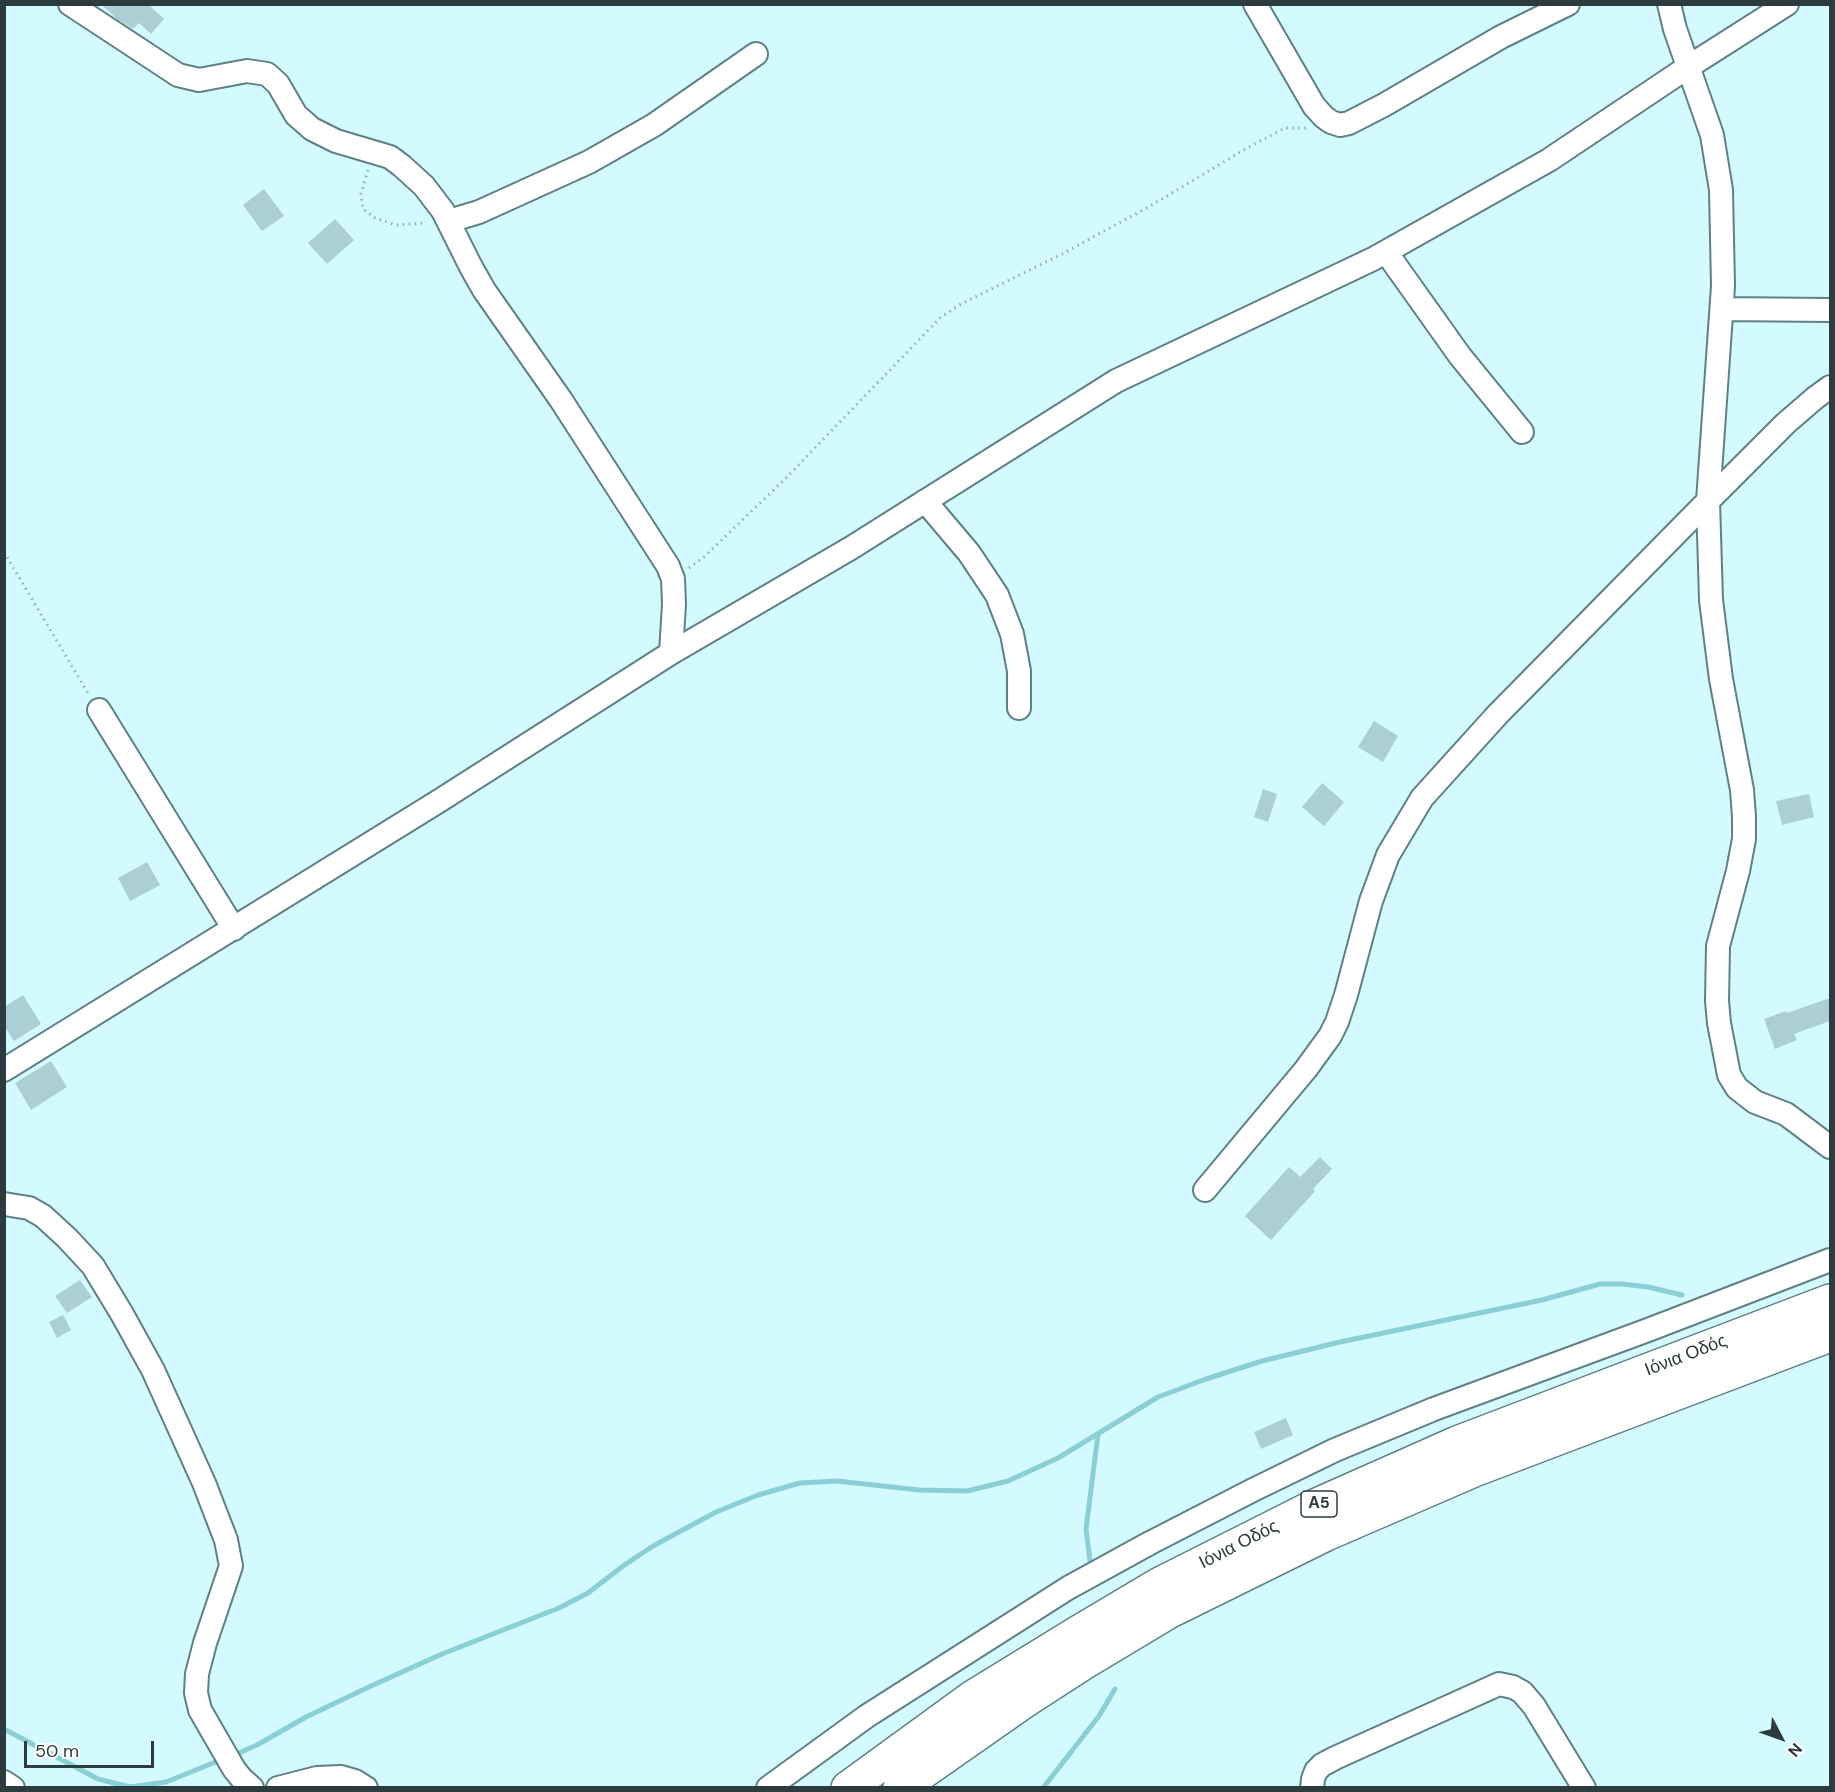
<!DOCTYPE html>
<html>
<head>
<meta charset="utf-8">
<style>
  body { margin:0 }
  #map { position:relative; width:1835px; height:1792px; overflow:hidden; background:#d3fafe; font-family:"DM Sans",sans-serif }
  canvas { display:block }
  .frame { position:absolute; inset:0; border:6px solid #2c3b3d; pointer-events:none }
  .north { position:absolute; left:1751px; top:1708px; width:60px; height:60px; -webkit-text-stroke:4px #fff; paint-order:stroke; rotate:131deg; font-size:16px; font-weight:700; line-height:24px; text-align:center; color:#2c3b3d }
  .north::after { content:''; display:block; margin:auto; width:21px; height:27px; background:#2c3b3d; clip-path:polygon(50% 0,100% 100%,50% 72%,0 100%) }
  .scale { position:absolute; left:24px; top:1741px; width:130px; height:27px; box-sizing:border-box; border:3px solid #2c3b3d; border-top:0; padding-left:8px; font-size:18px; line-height:21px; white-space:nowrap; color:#2c3b3d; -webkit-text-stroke:4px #fff; paint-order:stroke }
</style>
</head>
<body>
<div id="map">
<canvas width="1835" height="1792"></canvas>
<div class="frame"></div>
<div class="north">N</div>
<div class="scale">50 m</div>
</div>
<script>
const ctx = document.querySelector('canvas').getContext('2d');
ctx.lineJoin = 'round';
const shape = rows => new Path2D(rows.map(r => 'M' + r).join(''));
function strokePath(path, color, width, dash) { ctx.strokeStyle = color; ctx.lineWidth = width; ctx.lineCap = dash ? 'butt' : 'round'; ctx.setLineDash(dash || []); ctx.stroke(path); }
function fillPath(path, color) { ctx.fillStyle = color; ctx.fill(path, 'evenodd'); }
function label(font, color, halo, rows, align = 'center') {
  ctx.font = font + ' "DM Sans",sans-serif'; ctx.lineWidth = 5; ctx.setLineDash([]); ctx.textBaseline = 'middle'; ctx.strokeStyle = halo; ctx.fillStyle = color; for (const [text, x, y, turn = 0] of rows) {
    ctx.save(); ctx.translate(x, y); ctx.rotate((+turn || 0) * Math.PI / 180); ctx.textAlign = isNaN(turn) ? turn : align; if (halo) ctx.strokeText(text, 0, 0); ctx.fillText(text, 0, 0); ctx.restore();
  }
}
const stream = shape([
  [1090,1561,1086,1529,1098,1434],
  [4,1729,98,1779,130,1787,166,1782,223,1759],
  [232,1756,257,1745,306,1717,371,1686,442,1654,559,1608,588,1593,623,1566,653,1546,716,1512,758,1495,800,1483,837,1481,919,1490,967,1491,1008,1481,1058,1458,1158,1397,1206,1379,1262,1361,1340,1342,1542,1300,1600,1284,1622,1284,1648,1287,1682,1295],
  [1043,1788,1099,1716,1115,1689]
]);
const building = shape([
  [101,4,148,4,164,19,151,34,139,23,133,29,117,19],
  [264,189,284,216,262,231,243,205],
  [335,219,354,240,327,264,308,243],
  [1374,721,1398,736,1383,762,1358,747],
  [1322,783,1344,802,1324,826,1302,807],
  [1263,789,1277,794,1268,822,1254,817],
  [1809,794,1814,817,1782,825,1776,801],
  [147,862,160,885,130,901,118,878],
  [23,995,41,1024,14,1041,4,1026,4,1007],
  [1830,998,1830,1021,1794,1034,1797,1040,1775,1049,1764,1019,1786,1011,1787,1013],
  [51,1061,67,1087,31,1110,15,1083],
  [1320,1157,1332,1169,1313,1189,1315,1191,1271,1240,1245,1216,1289,1167,1300,1177],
  [80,1280,92,1297,67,1313,55,1296],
  [63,1315,71,1330,57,1338,49,1322],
  [1286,1418,1293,1435,1261,1449,1254,1432]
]);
const path = shape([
  [368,170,361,194,363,209,375,218,396,225,426,223],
  [4,552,89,695],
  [689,568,704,557,786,478,940,318,959,305,1062,254,1152,205,1247,148,1285,128,1307,128]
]);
const minor = shape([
  [70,4,178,75,199,80,247,71,267,74,278,84,296,115,312,129,336,141,390,157,402,166,424,186,443,211,471,267,484,290,561,400,668,566,673,579,674,604,671,653],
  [1255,4,1314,106,1324,117,1331,122,1340,125,1349,123,1384,105,1501,37,1568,4],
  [1669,4,1675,29,1712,135,1721,190,1723,286,1708,501,1711,600,1721,679,1742,790,1744,817,1744,839,1738,871,1718,946,1717,1001,1719,1023,1729,1075,1737,1088,1755,1102,1786,1114,1830,1147],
  [449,221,479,212,589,162,654,125,756,54],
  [1386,252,1460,356,1522,432],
  [1722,309,1830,310],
  [925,501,969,553,997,595,1012,634,1019,671,1019,708],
  [99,710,234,929],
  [4,1070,439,801,671,653,851,548,1116,381,1373,259,1549,160,1688,67,1787,4],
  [1205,1190,1306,1069,1330,1036,1337,1022,1346,995,1371,901,1388,855,1422,798,1498,714,1708,501,1786,423,1815,398,1830,387],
  [4,1204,29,1208,43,1216,67,1238,93,1266,122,1314,153,1370,204,1483,226,1540,231,1566,205,1643,197,1674,196,1693,200,1710,234,1769,242,1779,252,1788],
  [4,1782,13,1788],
  [278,1788,317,1778,341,1777,355,1781,366,1788],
  [768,1788,867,1716,1068,1588,1150,1543,1253,1490,1335,1450,1434,1409,1648,1330,1830,1260],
  [1312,1788,1313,1779,1316,1771,1322,1765,1335,1758,1499,1684,1513,1687,1522,1692,1534,1706,1584,1788]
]);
const highway = shape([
  [848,1788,973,1697,1079,1632,1160,1584,1317,1505,1457,1443,1830,1301],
  [900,1788,1023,1702,1088,1660,1168,1612,1326,1534,1474,1470,1830,1335]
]);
const shields = [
  [1319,1504,36]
];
const shieldNames = [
  ["Α5",1319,1504]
];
const streetNames = [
  ["Ιόνια Οδός",1686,1356,-21],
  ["Ιόνια Οδός",1239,1545,-27]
];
strokePath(stream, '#8acfd6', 5);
fillPath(building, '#aacfd4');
strokePath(minor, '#5e8185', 26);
strokePath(highway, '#5e8185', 36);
strokePath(path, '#92b0b3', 3, [1.5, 4.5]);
strokePath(minor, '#fff', 22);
strokePath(highway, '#fff', 33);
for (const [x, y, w] of shields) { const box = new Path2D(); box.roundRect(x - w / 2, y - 13, w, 26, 4.5); ctx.fillStyle = '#fff'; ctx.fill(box); strokePath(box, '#2c3b3d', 1.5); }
label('bold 16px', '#2c3b3d', null, shieldNames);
label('18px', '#2c3b3d', '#fff', streetNames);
</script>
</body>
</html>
